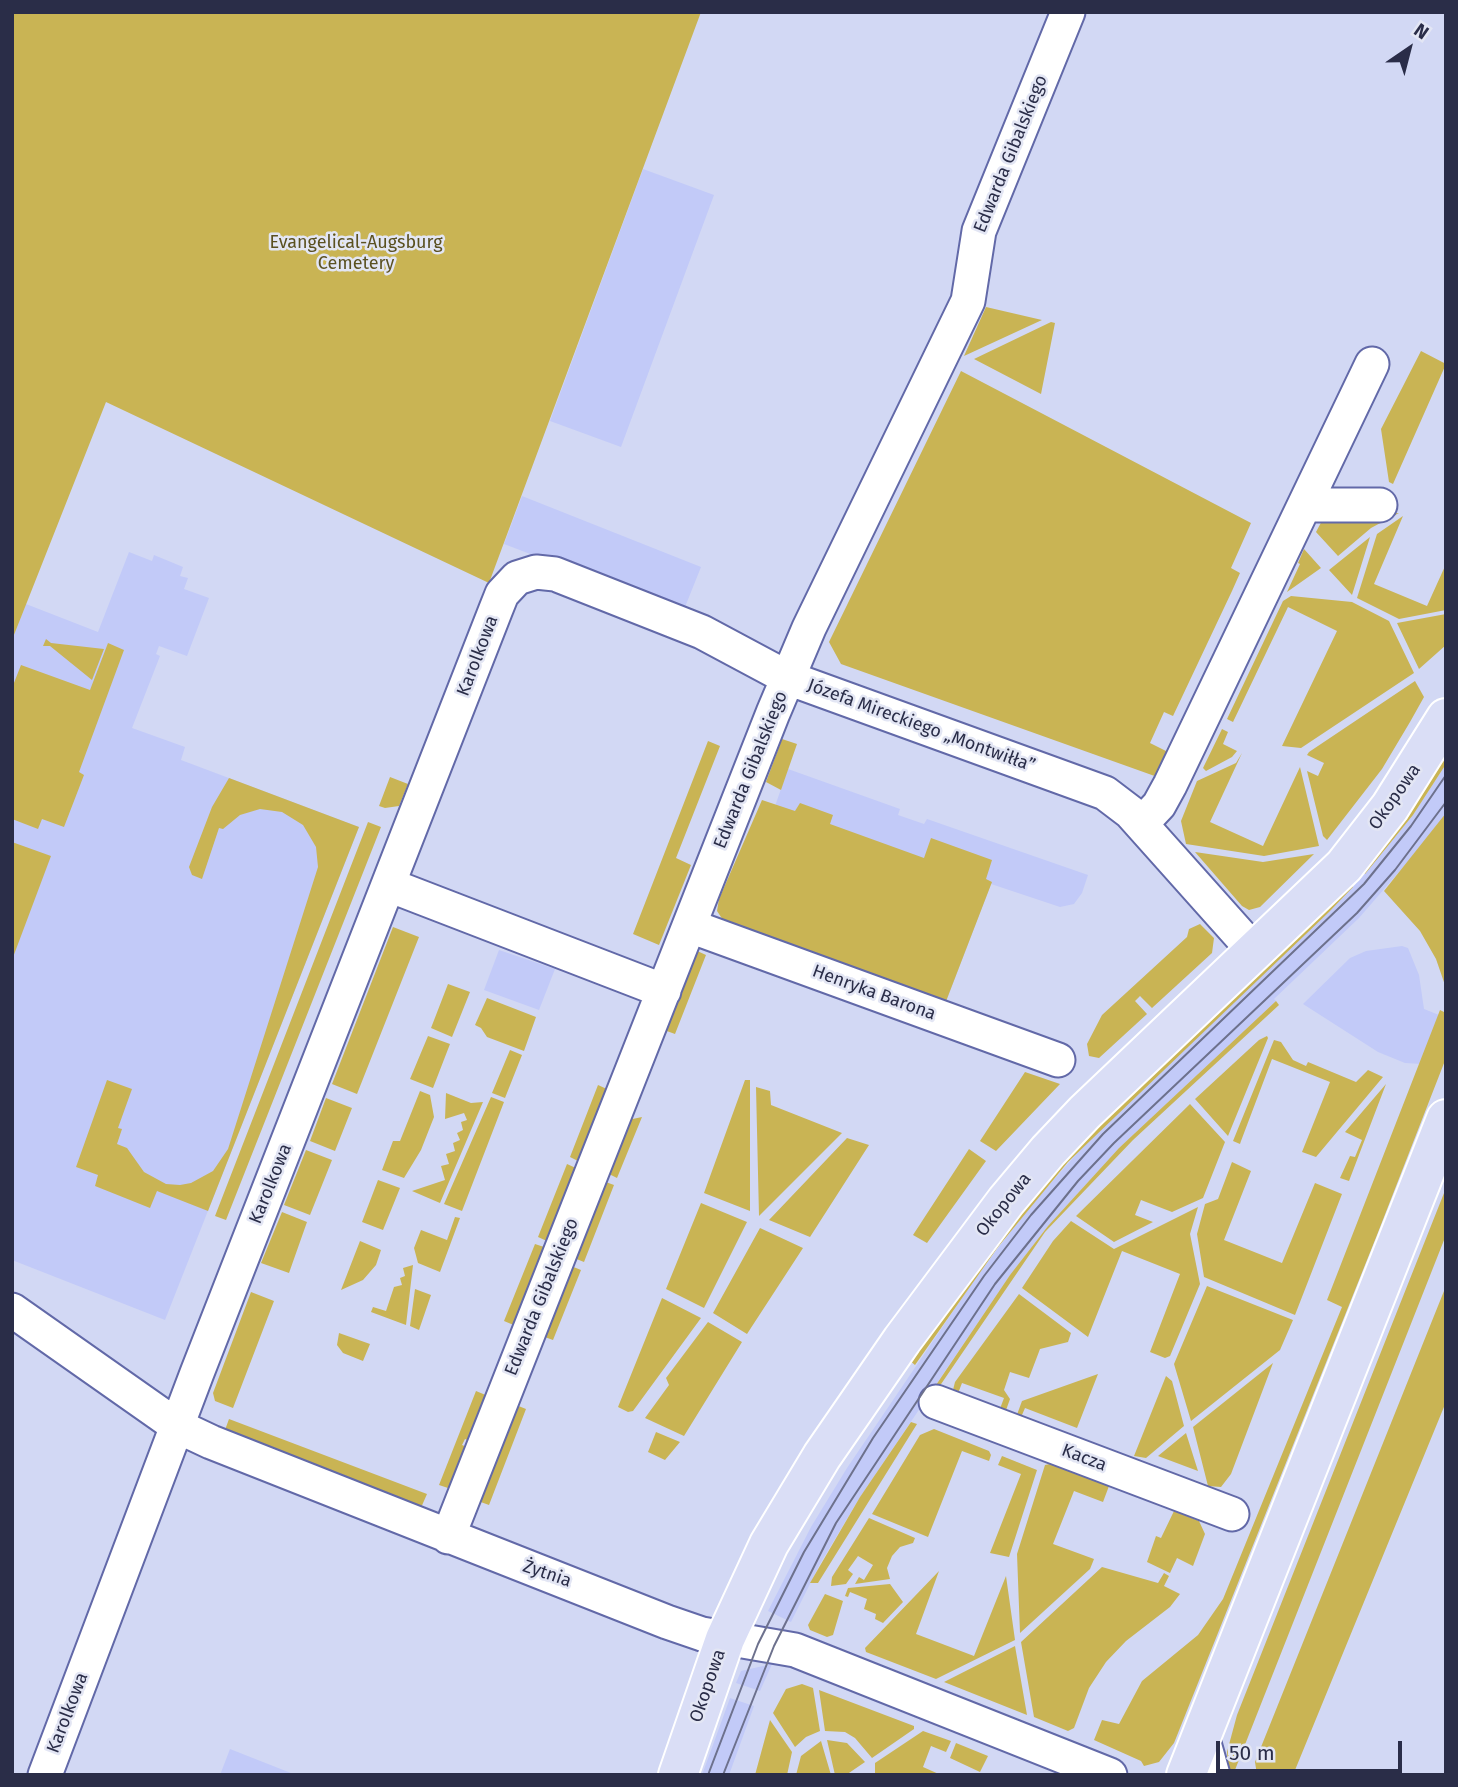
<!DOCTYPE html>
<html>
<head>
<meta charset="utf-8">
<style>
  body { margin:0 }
  #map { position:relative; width:1458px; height:1787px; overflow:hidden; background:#d2d8f4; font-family:"Fira Sans",sans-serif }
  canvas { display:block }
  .frame { position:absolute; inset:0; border:14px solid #2a2d48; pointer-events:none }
  .north { position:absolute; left:1374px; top:14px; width:70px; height:70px; -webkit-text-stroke:5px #e3e6f4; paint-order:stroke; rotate:35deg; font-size:19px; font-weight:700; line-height:28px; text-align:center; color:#2a2d48 }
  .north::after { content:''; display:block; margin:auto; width:24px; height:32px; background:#2a2d48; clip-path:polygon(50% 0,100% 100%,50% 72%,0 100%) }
  .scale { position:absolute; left:1216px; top:1741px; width:186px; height:32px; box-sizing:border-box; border:4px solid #2a2d48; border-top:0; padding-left:9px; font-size:21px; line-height:24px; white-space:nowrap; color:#2a2d48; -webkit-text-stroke:5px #e3e6f4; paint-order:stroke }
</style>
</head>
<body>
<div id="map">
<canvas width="1458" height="1787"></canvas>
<div class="frame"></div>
<div class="north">N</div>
<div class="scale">50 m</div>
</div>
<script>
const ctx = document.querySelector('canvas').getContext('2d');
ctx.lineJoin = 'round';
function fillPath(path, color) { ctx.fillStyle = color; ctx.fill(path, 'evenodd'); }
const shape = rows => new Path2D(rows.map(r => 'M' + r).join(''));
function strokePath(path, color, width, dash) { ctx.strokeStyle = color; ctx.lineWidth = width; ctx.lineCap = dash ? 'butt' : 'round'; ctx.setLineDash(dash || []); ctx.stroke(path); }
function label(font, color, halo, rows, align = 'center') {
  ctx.font = font + ' "Fira Sans",sans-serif'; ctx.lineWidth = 5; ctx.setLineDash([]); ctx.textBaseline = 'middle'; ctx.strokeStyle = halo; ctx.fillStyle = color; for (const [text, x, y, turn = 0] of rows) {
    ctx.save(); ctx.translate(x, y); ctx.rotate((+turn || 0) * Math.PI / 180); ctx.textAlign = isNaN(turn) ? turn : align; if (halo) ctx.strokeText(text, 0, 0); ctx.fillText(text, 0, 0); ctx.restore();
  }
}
const built = shape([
  [643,169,714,195,621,447,550,421],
  [522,496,701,567,683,612,504,544],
  [129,552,152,561,154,555,183,567,180,576,188,578,184,589,209,598,187,656,159,646,156,654,160,656,132,728,185,747,181,760,359,827,165,1320,12,1260,12,640,26,604,98,632],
  [1446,764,1446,813,1424,843,1359,918,1274,999,1276,1001,1119,1148,1048,1226,1010,1275,860,1497,820,1564,791,1622,768,1611,811,1527,847,1468,977,1276,1027,1210,1096,1132,1353,887,1413,815],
  [788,769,900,809,898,815,924,824,927,819,1088,875,1082,893,1074,904,1060,907,991,884,945,1004,733,926],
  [1402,946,1408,948,1419,975,1424,1009,1439,1015,1421,1064,1405,1063,1378,1052,1303,1004,1350,958,1366,951],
  [499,950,555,969,539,1010,484,990],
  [772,1664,760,1691,736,1683,741,1671],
  [730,1698,754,1706,729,1775,702,1775],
  [230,1749,296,1775,220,1775]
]);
const green = shape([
  [12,12,701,12,489,583,106,402,12,640],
  [986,307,1042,320,964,356],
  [1051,322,1055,323,1041,394,974,359],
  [1421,351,1446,364,1393,484,1389,482,1381,429],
  [961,371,1251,523,1231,568,1240,573,1232,591,1173,716,1164,712,1150,743,1174,755,1163,779,841,664,829,642],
  [1399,513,1371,528,1338,556,1316,532,1324,517],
  [1403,516,1374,584,1427,606,1446,564,1446,610,1399,619,1357,598,1377,534],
  [1370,537,1352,595,1329,570],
  [1304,549,1321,568,1287,592,1300,564,1298,563],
  [1291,596,1352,602,1389,621,1414,673,1301,748,1282,746,1337,631,1288,607,1233,722,1227,719,1283,601],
  [1446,614,1446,645,1419,669,1397,623],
  [46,639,51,643,104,649,92,680,50,646,43,646],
  [108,643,124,650,79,772,84,775,64,827,42,819,38,829,12,819,12,688,21,665,90,690],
  [1415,681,1424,697,1410,722,1382,769,1327,840,1323,836,1307,771,1318,776,1324,763,1307,755,1309,752],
  [1222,729,1228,732,1223,744,1237,751,1232,757,1206,771,1203,768],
  [782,739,797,744,781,790,766,782],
  [708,741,720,746,676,858,691,865,659,945,633,934],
  [1242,753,1210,822,1263,846,1300,767,1319,846,1264,856,1186,844,1181,821,1197,781,1236,763],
  [1446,753,1446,764,1413,815,1365,874,1362,871,1413,806],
  [390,777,408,784,399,806,385,808,379,806],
  [229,778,359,827,208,1211,157,1191,150,1208,95,1186,98,1175,76,1167,107,1080,132,1089,118,1128,122,1129,117,1144,127,1148,144,1172,166,1184,180,1185,191,1183,213,1171,228,1149,318,867,316,847,303,825,282,812,260,809,240,815,223,829,219,828,202,879,192,875,189,867,212,807],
  [762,800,795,811,800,803,833,815,830,824,924,858,931,838,992,860,986,879,992,882,945,1004,723,920,717,911,719,899],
  [1446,813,1446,988,1436,959,1420,931,1384,891],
  [368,822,381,827,226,1220,215,1216],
  [12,842,51,856,12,960],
  [1195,852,1263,862,1314,854,1260,907,1249,910,1242,906],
  [1350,883,1353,887,1329,912,1068,1162,998,1247,915,1365,909,1360,1022,1207,1064,1159],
  [1200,924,1214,938,1212,953,1152,1008,1140,996,1135,1001,1147,1014,1099,1058,1089,1056,1087,1044,1102,1015,1187,937,1189,929],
  [393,927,419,937,357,1094,332,1084],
  [695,950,706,955,675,1034,664,1030],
  [448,984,470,992,452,1037,431,1028],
  [487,998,536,1017,524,1051,487,1037,481,1028,475,1025],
  [1276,1001,1279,1005,1133,1140,1045,1232,937,1390,934,1388,1010,1275,1048,1226,1119,1148],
  [1440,1010,1446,1013,1446,1058,1377,1235,1174,1743,1159,1762,1144,1766,1141,1761,1094,1740,1102,1720,1119,1724,1142,1681,1198,1635,1223,1599,1342,1307,1327,1300],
  [428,1036,450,1044,433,1088,410,1079],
  [1267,1036,1268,1038,1228,1136,1195,1099,1259,1040],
  [1274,1040,1281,1042,1293,1060,1306,1066,1308,1062,1356,1082,1368,1070,1383,1077,1316,1157,1302,1152,1330,1082,1272,1059,1241,1141,1240,1144,1233,1141],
  [510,1050,522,1055,505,1098,492,1093],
  [1025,1072,1060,1084,996,1151,980,1141],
  [745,1080,750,1080,750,1211,704,1193],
  [1386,1084,1349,1181,1340,1178,1350,1156,1355,1157,1362,1140,1345,1132],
  [598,1085,609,1090,580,1162,570,1157],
  [756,1087,770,1091,771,1105,842,1133,759,1216],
  [420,1091,430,1095,434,1117,421,1150,404,1178,382,1170,393,1141,400,1141],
  [446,1093,471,1103,483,1102,440,1203,412,1191,445,1180,441,1166,449,1164,446,1154,455,1151,453,1143,460,1140,457,1133,463,1130,461,1122,467,1120,464,1113,445,1119],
  [491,1097,504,1102,462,1211,444,1204],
  [326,1098,352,1108,335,1151,310,1141],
  [1190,1104,1225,1142,1203,1198,1172,1212,1141,1200,1135,1215,1153,1222,1114,1242,1076,1216],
  [642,1117,617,1178,607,1173,628,1120],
  [847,1138,869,1145,810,1237,769,1220],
  [969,1149,986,1161,927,1243,913,1235],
  [306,1150,332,1160,310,1215,284,1205],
  [1232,1162,1251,1171,1224,1240,1282,1263,1315,1183,1342,1194,1295,1315,1204,1277,1197,1234,1205,1204,1218,1199],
  [567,1164,578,1169,549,1242,538,1237],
  [378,1180,400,1188,383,1230,362,1222],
  [603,1181,614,1185,584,1262,574,1258],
  [1446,1188,1446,1235,1233,1775,1229,1775,1227,1752,1237,1715],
  [701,1203,747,1222,704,1308,666,1289],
  [1198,1207,1190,1234,1200,1284,1170,1356,1165,1358,1150,1352,1180,1274,1122,1251,1088,1337,1022,1288,1053,1241,1071,1221,1114,1249],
  [282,1212,307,1222,289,1273,261,1263],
  [455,1217,460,1218,440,1272,418,1263,414,1248,421,1230,447,1240],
  [760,1228,803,1248,747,1334,713,1313],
  [360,1241,381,1250,376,1265,363,1280,341,1290],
  [535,1244,547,1248,516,1326,504,1321],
  [413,1265,406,1325,371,1312,373,1307,386,1311,394,1287,402,1285,400,1278,405,1276,403,1268],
  [571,1266,581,1270,553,1340,542,1336],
  [1207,1286,1293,1320,1280,1350,1191,1421,1174,1364],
  [1446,1286,1446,1402,1293,1775,1257,1775,1255,1762],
  [415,1289,431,1295,419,1330,410,1326],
  [251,1292,274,1301,233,1408,215,1401,213,1393],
  [1019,1294,1071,1333,1068,1342,1040,1349,1029,1378,1010,1372,1004,1390,1010,1399,1005,1413,998,1414,1004,1398,962,1383,957,1396,953,1390,955,1382],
  [662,1298,701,1318,633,1411,628,1412,618,1407],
  [708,1322,742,1342,684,1436,645,1418,669,1385,666,1378],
  [339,1333,370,1344,363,1361,343,1353,337,1345],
  [1273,1363,1231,1474,1221,1487,1208,1486,1193,1427],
  [1098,1374,1077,1428,1025,1408,1019,1422,1015,1420,1022,1401],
  [1166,1376,1172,1381,1184,1426,1146,1458,1134,1456],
  [476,1391,488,1396,470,1441,465,1439,462,1445,467,1447,451,1489,439,1485],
  [516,1405,526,1409,489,1505,478,1501],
  [229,1419,427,1494,420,1510,225,1430],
  [911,1422,917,1424,818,1583,810,1583,860,1497],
  [934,1429,989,1451,991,1455,989,1461,962,1451,928,1537,872,1514,920,1435],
  [656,1432,680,1442,665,1460,648,1452],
  [1186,1433,1198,1471,1158,1456],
  [1002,1456,1037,1470,1009,1557,990,1553,1021,1474,998,1465],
  [1050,1464,1109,1486,1103,1502,1074,1491,1053,1544,1094,1559,1090,1569,1020,1633,1017,1554,1045,1465],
  [1174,1511,1199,1521,1205,1534,1193,1566,1177,1558,1170,1573,1147,1562,1156,1536,1161,1538],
  [869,1518,915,1538,913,1543,900,1547,892,1556,887,1568,890,1579,855,1584,859,1577,864,1580,873,1565,858,1556,848,1570,853,1574,846,1584,831,1586,832,1577],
  [1102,1567,1158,1583,1164,1573,1169,1576,1164,1586,1180,1594,1170,1607,1126,1641,1106,1662,1089,1688,1074,1728,1068,1731,1034,1717,1021,1642],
  [939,1571,916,1634,974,1656,1006,1576,1015,1640,936,1679,866,1652,865,1648],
  [890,1584,903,1602,883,1623,875,1619,876,1614,864,1609,867,1599,850,1592,848,1597,845,1596,848,1588],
  [825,1594,843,1601,833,1635,827,1637,810,1630,808,1625],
  [1015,1646,1027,1715,944,1682],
  [802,1684,813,1688,820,1731,806,1737,795,1747,773,1713,786,1689],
  [819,1690,914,1726,914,1729,872,1758,855,1738,845,1732,825,1731],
  [770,1720,792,1752,787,1775,755,1775],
  [923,1731,951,1741,946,1752,931,1746,923,1767,941,1775,875,1775,875,1763],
  [827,1740,847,1743,865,1762,846,1775,835,1775],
  [821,1741,831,1775,796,1775,801,1756],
  [956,1743,988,1756,980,1772,950,1758]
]);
const minor = shape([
  [1305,505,1380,505],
  [1141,824,1159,805,1170,785,1372,364],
  [389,885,664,991],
  [690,926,1058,1060],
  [12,1310,177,1426,211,1442,667,1622,702,1634,795,1650,1110,1775],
  [936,1402,1232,1514],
  [448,1537,773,713,809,628,968,301,979,231,1068,12],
  [1202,1736,1213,1775],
  [45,1775,197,1373,496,609,502,594,517,578,536,572,555,574,702,632,788,678,1105,793,1130,812,1255,952]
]);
const major = shape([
  [678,1775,725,1639,769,1544,822,1456,902,1340,1006,1201,1048,1151,1085,1112,1344,866,1390,807,1446,718],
  [1186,1775,1446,1119]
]);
const tram = shape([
  [708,1775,758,1644,804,1552,873,1438,984,1276,1031,1215,1103,1134,1364,884,1411,826,1446,775],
  [723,1775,774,1646,836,1523,995,1284,1078,1181,1114,1143,1357,913,1395,870,1446,802]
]);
const streetNames = [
  ["Edwarda Gibalskiego",1011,154,-68],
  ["Karolkowa",478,656,-69],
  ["Józefa Mireckiego „Montwiłła”",921,726,20],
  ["Edwarda Gibalskiego",751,770,-68],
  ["Okopowa",1395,797,-55],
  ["Henryka Barona",874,993,20],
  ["Karolkowa",271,1184,-68],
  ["Okopowa",1004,1205,-51],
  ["Edwarda Gibalskiego",542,1297,-68],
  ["Kacza",1084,1458,21],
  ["Żytnia",547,1574,19],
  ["Okopowa",708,1686,-71],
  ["Karolkowa",68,1713,-69]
];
const parkNames = [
  ["Evangelical-Augsburg",356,243],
  ["Cemetery",356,264]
];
fillPath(built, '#c2caf8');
fillPath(green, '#c9b454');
strokePath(minor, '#6269a8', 37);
strokePath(major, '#fff', 42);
strokePath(minor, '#fff', 33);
strokePath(major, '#dadef6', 38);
strokePath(tram, '#6d718d', 2);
label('18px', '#2a2d48', '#e3e6f4', streetNames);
label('18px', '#5b5121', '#e3e6f4', parkNames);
</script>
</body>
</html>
